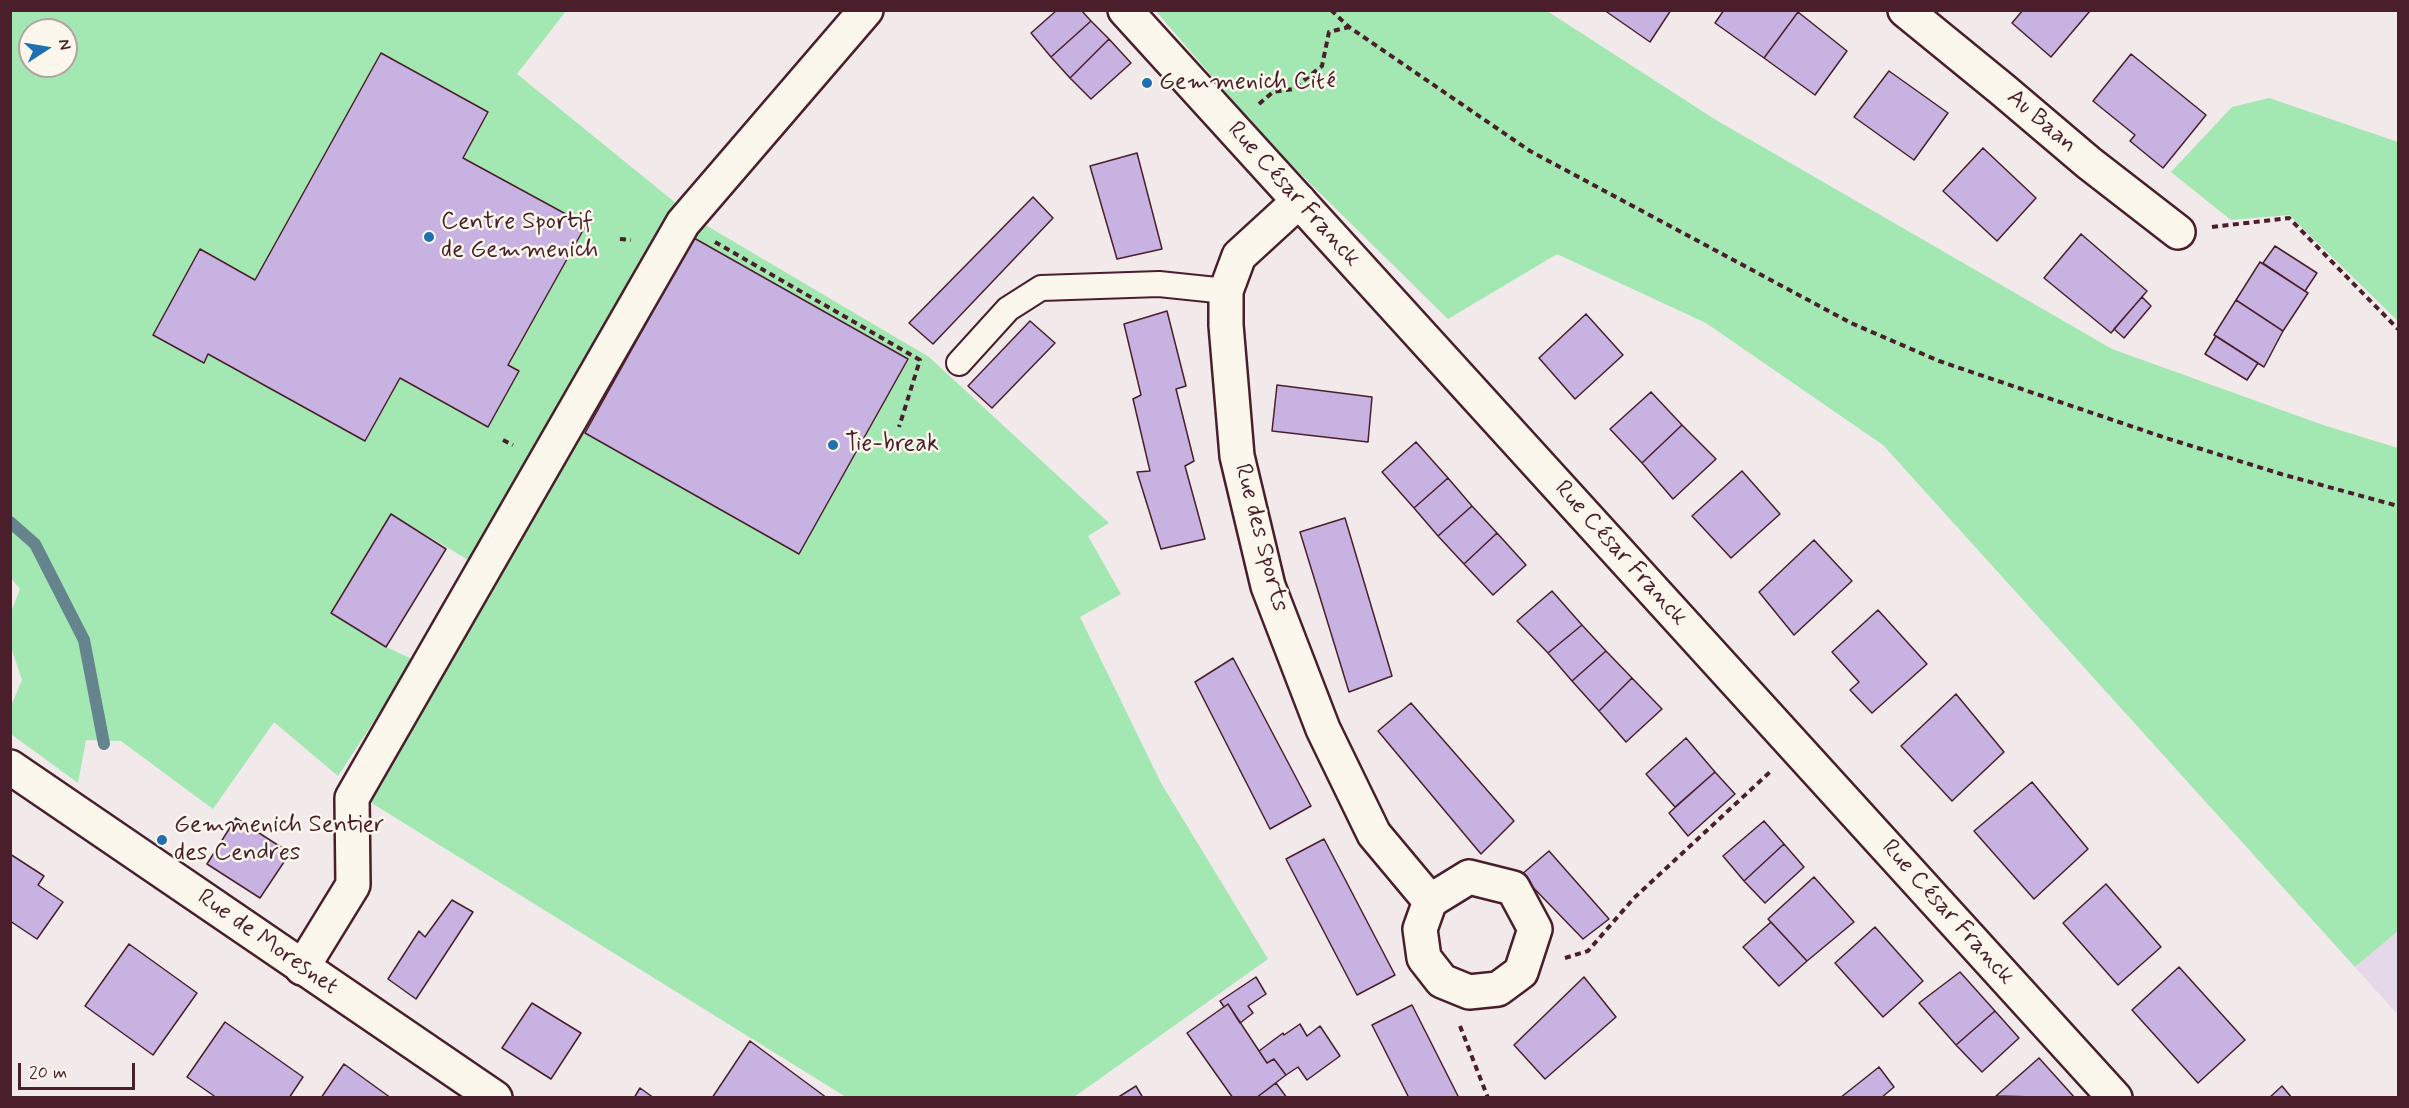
<!DOCTYPE html>
<html>
<head>
<meta charset="utf-8">
<style>
  body { margin:0 }
  #map { position:relative; width:2409px; height:1108px; overflow:hidden; background:#f1e9ea; font-family:Mynerve,sans-serif }
  canvas { display:block }
  .frame { position:absolute; inset:0; border:12px solid #4a1f2b; pointer-events:none }
  .north { position:absolute; left:18px; top:18px; width:60px; height:60px; box-sizing:border-box; background:#fbf7ec; border:2px solid #b4a19f; border-radius:50%; rotate:78deg; font-size:16px; font-weight:700; line-height:24px; text-align:center; color:#4a1f2b }
  .north::after { content:''; display:block; margin:auto; width:21px; height:27px; background:#1f6fb2; clip-path:polygon(50% 0,100% 100%,50% 72%,0 100%) }
  .scale { position:absolute; left:18px; top:1063px; width:117px; height:27px; box-sizing:border-box; border:3px solid #4a1f2b; border-top:0; padding-left:8px; font-size:18px; line-height:21px; white-space:nowrap; color:#4a1f2b; -webkit-text-stroke:4px #fbf7ec; paint-order:stroke }
</style>
</head>
<body>
<div id="map">
<canvas width="2409" height="1108"></canvas>
<div class="frame"></div>
<div class="north">N</div>
<div class="scale">20 m</div>
</div>
<script>
const ctx = document.querySelector('canvas').getContext('2d');
ctx.lineJoin = 'round';
function fillPath(path, color) { ctx.fillStyle = color; ctx.fill(path, 'evenodd'); }
const shape = rows => new Path2D(rows.map(r => 'M' + r).join(''));
function strokePath(path, color, width, dash) { ctx.strokeStyle = color; ctx.lineWidth = width; ctx.lineCap = dash ? 'butt' : 'round'; ctx.setLineDash(dash || []); ctx.stroke(path); }
function label(font, color, halo, rows, align = 'center') {
  ctx.font = font + ' Mynerve,sans-serif'; ctx.lineWidth = 5; ctx.setLineDash([]); ctx.textBaseline = 'middle'; ctx.strokeStyle = halo; ctx.fillStyle = color; for (const [text, x, y, turn = 0] of rows) {
    ctx.save(); ctx.translate(x, y); ctx.rotate((+turn || 0) * Math.PI / 180); ctx.textAlign = isNaN(turn) ? turn : align; if (halo) ctx.strokeText(text, 0, 0); ctx.fillText(text, 0, 0); ctx.restore();
  }
}
const built = shape([
  [2398,931,2398,1015,2355,967]
]);
const green = shape([
  [10,11,566,11,517,74,677,204,657,232,657,251,475,564,391,514,331,613,386,647,414,660,338,776,274,722,213,809,121,741,86,740,78,783,11,734,11,706,22,680,10,644,11,612,20,589,10,577],
  [30,30,66,30,66,66,30,66],
  [1156,11,1547,11,1716,120,2112,349,2323,425,2398,448,2398,931,2355,967,1883,445,1706,323,1557,254,1448,319,1267,141],
  [2269,98,2398,142,2398,321,2289,215,2231,220,2171,172,2232,107],
  [697,220,929,357,1109,523,1088,536,1121,594,1080,617,1161,783,1268,959,1074,1097,846,1097,370,802,576,442,637,320]
]);
const stream = shape([
  [10,522,35,544,84,640,104,744]
]);
const building = shape([
  [1057,10,1081,10,1091,21,1051,57,1031,33,1057,10],
  [1604,10,1671,10,1650,42,1604,10],
  [1724,10,1795,10,1798,12,1764,58,1715,23,1724,10],
  [2023,10,2090,10,2090,11,2051,57,2012,23,2023,10],
  [1798,12,1847,51,1815,95,1764,58,1798,12],
  [1091,21,1109,39,1070,78,1051,57,1091,21],
  [1109,39,1131,63,1091,99,1070,78,1109,39],
  [381,53,488,112,463,158,586,225,508,365,519,371,488,427,400,378,365,441,208,354,204,363,153,335,200,249,255,280,381,53],
  [2131,54,2206,115,2163,168,2130,141,2135,135,2093,101,2131,54],
  [1889,71,1948,113,1914,160,1854,117,1889,71],
  [1983,148,2036,198,1997,241,1943,191,1983,148],
  [1137,153,1162,249,1117,259,1090,166,1137,153],
  [1033,197,1053,218,933,344,909,323,1033,197],
  [2081,234,2147,291,2111,333,2044,278,2081,234],
  [694,238,908,359,799,554,585,433,694,238],
  [2275,246,2317,273,2305,291,2263,263,2275,246],
  [2260,262,2308,293,2283,331,2236,300,2260,262],
  [2142,297,2151,306,2124,338,2114,329,2142,297],
  [2236,300,2283,331,2264,367,2214,335,2236,300],
  [1167,311,1186,386,1176,389,1194,461,1185,466,1205,539,1161,549,1137,472,1150,471,1133,399,1141,395,1124,324,1167,311],
  [1586,314,1623,355,1575,399,1539,358,1586,314],
  [1030,321,1055,343,992,408,968,386,1030,321],
  [2216,336,2258,363,2247,380,2205,354,2216,336],
  [1277,385,1372,397,1368,442,1272,431,1277,385],
  [1651,392,1682,425,1642,463,1610,429,1651,392],
  [1682,425,1716,459,1673,499,1642,463,1682,425],
  [1416,442,1448,478,1414,508,1382,472,1416,442],
  [1742,471,1780,514,1731,558,1692,516,1742,471],
  [1448,478,1472,506,1438,536,1414,508,1448,478],
  [1472,506,1497,533,1464,564,1438,536,1472,506],
  [391,514,446,549,386,647,331,613,391,514],
  [1345,518,1392,676,1349,692,1300,532,1345,518],
  [1497,533,1526,565,1493,595,1464,564,1497,533],
  [1814,540,1852,581,1794,635,1759,592,1814,540],
  [1552,591,1582,625,1548,653,1517,621,1552,591],
  [1878,610,1927,664,1872,713,1850,690,1859,682,1832,652,1878,610],
  [1582,625,1606,651,1572,681,1548,653,1582,625],
  [1606,651,1632,678,1599,711,1572,681,1606,651],
  [1233,658,1311,806,1270,829,1195,682,1233,658],
  [1632,678,1662,709,1626,742,1599,711,1632,678],
  [1956,694,2004,752,1952,801,1901,746,1956,694],
  [1411,703,1514,821,1481,854,1378,731,1411,703],
  [1686,738,1715,772,1675,807,1646,774,1686,738],
  [1715,772,1735,794,1688,836,1669,813,1715,772],
  [2032,782,2088,849,2034,899,1974,831,2032,782],
  [236,818,290,853,260,898,207,864,236,818],
  [1764,821,1784,844,1744,881,1723,856,1764,821],
  [1324,839,1395,975,1357,995,1286,859,1324,839],
  [1784,844,1804,867,1765,903,1744,881,1784,844],
  [1549,851,1609,919,1583,939,1521,875,1549,851],
  [10,854,44,876,38,885,63,902,37,939,10,921,10,854],
  [1814,877,1854,922,1807,961,1768,919,1814,877],
  [2106,884,2161,947,2118,985,2063,923,2106,884],
  [452,900,473,912,416,999,388,979,419,931,425,937,452,900],
  [1771,922,1807,961,1779,986,1743,947,1771,922],
  [1875,927,1923,981,1883,1017,1835,963,1875,927],
  [129,944,197,993,153,1055,85,1006,129,944],
  [2179,967,2245,1040,2198,1083,2132,1010,2179,967],
  [1960,972,1995,1011,1956,1045,1919,1003,1960,972],
  [1256,977,1266,994,1248,1006,1253,1013,1240,1023,1228,1004,1224,1007,1220,1001,1256,977],
  [1584,977,1616,1017,1545,1079,1514,1045,1584,977],
  [532,1003,581,1033,551,1079,502,1048,532,1003],
  [1228,1004,1267,1063,1274,1059,1286,1075,1256,1098,1233,1098,1187,1033,1228,1004],
  [1412,1005,1459,1098,1409,1098,1372,1025,1412,1005],
  [1995,1011,2019,1038,1982,1072,1956,1045,1995,1011],
  [225,1022,303,1077,289,1098,217,1098,187,1077,225,1022],
  [1300,1024,1307,1036,1320,1026,1340,1056,1307,1080,1298,1067,1286,1075,1274,1059,1267,1063,1259,1051,1283,1033,1284,1035,1300,1024],
  [750,1041,827,1098,712,1098,750,1041],
  [2039,1058,2075,1098,1996,1096,2039,1058],
  [344,1064,391,1098,321,1098,344,1064],
  [1879,1067,1894,1087,1881,1098,1840,1098,1879,1067],
  [1276,1083,1287,1098,1256,1098,1276,1083],
  [1136,1086,1143,1098,1117,1098,1136,1086],
  [2282,1086,2292,1098,2269,1098,2282,1086],
  [640,1088,654,1098,634,1098,640,1088]
]);
const path = shape([
  [1331,10,1349,27,1530,151,1851,323,1939,361,2166,438,2281,474,2398,506],
  [1259,104,1273,92,1293,89,1322,66,1329,32,1349,27],
  [2212,227,2289,218,2398,329],
  [620,239,631,240],
  [715,242,920,360,899,427],
  [503,440,513,445],
  [1565,958,1588,951,1634,898,1771,771],
  [1460,1026,1488,1098]
]);
const service = shape([
  [959,363,1008,309,1041,288,1159,284,1226,291]
]);
const minor = shape([
  [1905,10,2003,90,2089,163,2178,232],
  [1299,201,1239,256,1226,291,1226,325,1237,456,1268,586,1323,729,1374,834,1430,901],
  [1469,877,1513,888,1535,929,1521,972,1498,989,1469,992,1442,981,1424,958,1420,929,1430,901,1469,877],
  [302,968,353,885,352,798,683,223,866,10]
]);
const tertiary = shape([
  [10,767,495,1098]
]);
const secondary = shape([
  [1125,10,2115,1098]
]);
const markers = [
  [1147,83,6,"#1f6fb2"],
  [429,237,6,"#1f6fb2"],
  [833,445,6,"#1f6fb2"],
  [162,840,6,"#1f6fb2"]
];
const poiNames = [
  ["Gemmenich Cité",1159,83],
  ["Centre Sportif",441,223],
  ["de Gemmenich",441,251],
  ["Tie-break",845,445],
  ["Gemmenich Sentier",174,826],
  ["des Cendres",174,854]
];
const streetNames = [
  ["Au Baan",2041,122,41],
  ["Rue César Franck",1293,195,48],
  ["Rue des Sports",1260,538,75],
  ["Rue César Franck",1620,554,48],
  ["Rue César Franck",1947,913,48],
  ["Rue de Moresnet",267,943,35]
];
fillPath(built, '#e5d8e8');
fillPath(green, '#a3e7b2');
strokePath(stream, '#65848d', 12);
fillPath(building, '#c8b2e2');
strokePath(building, '#4a1f2b', 1.5);
strokePath(service, '#4a1f2b', 28);
strokePath(minor, '#4a1f2b', 38);
strokePath(tertiary, '#4a1f2b', 38);
strokePath(secondary, '#4a1f2b', 38);
strokePath(path, '#4a1f2b', 4, [6, 4.5]);
strokePath(service, '#fbf7ec', 24);
strokePath(minor, '#fbf7ec', 33);
strokePath(tertiary, '#fbf7ec', 33);
strokePath(secondary, '#fbf7ec', 33);
for (const [x, y, r, color] of markers) { const dot = new Path2D(); dot.arc(x, y, r, 0, 2 * Math.PI); ctx.fillStyle = color; ctx.fill(dot); strokePath(dot, '#fbf7ec', 2); }
label('24px', '#4a1f2b', '#fbf7ec', poiNames, 'left');
label('24px', '#4a1f2b', '#fbf7ec', streetNames);
</script>
</body>
</html>
